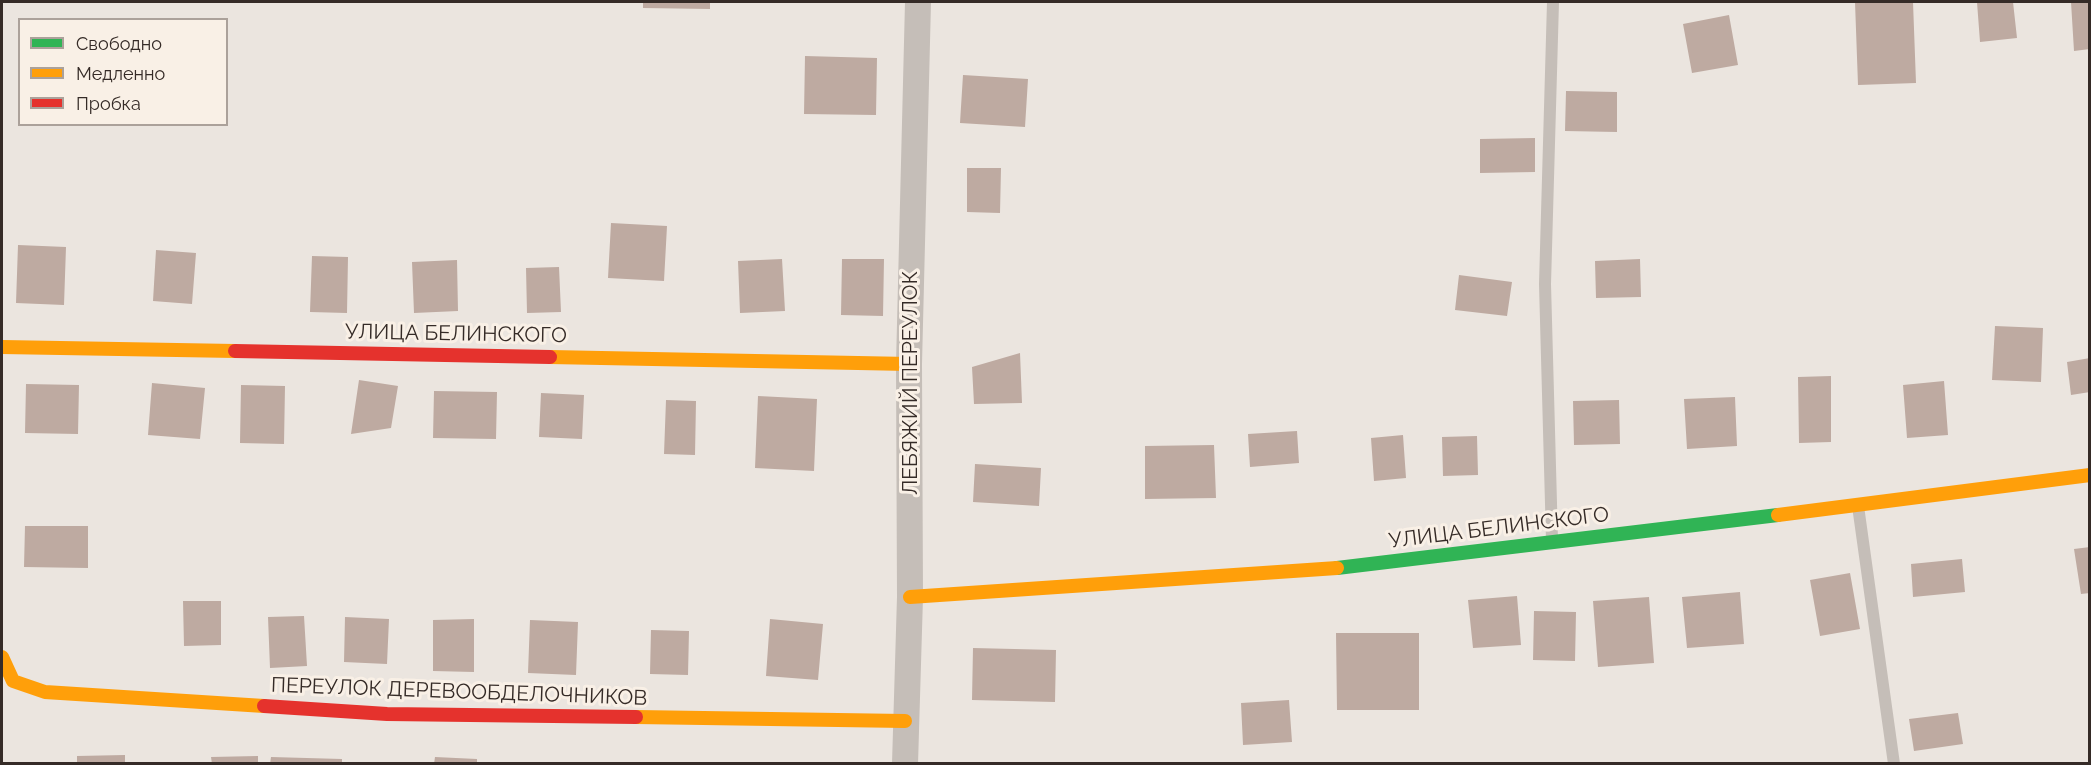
<!DOCTYPE html>
<html>
<head>
<meta charset="utf-8">
<style>
  body { margin:0 }
  #map { position:relative; width:2091px; height:765px; overflow:hidden; background:#ebe5df; font-family:Raleway,sans-serif }
  canvas { display:block }
  .frame { position:absolute; inset:0; border:3px solid #352b27; pointer-events:none }
  .legend { position:absolute; left:18px; top:18px; width:210px; height:108px; box-sizing:border-box; background:#f9f0e6; border:2px solid #aba19a; margin:0; padding:8px 10px; list-style:none; font-size:18px; color:#352b27 }
  .legend li { display:flex; align-items:center; gap:12px; height:30px }
  .legend b { width:30px; border:2px solid #aba19a }
</style>
</head>
<body>
<div id="map">
<canvas width="2091" height="765"></canvas>
<div class="frame"></div>
<ul class="legend">
<li><b style="height:8px;background:#30b455"></b>Свободно</li>
<li><b style="height:8px;background:#ff9f0a"></b>Медленно</li>
<li><b style="height:8px;background:#e5322d"></b>Пробка</li>
</ul>
</div>
<script>
const ctx = document.querySelector('canvas').getContext('2d');
ctx.lineJoin = 'round';
function fillPath(path, color) { ctx.fillStyle = color; ctx.fill(path, 'evenodd'); }
const shape = rows => new Path2D(rows.map(r => 'M' + r).join(''));
function strokePath(path, color, width, dash) { ctx.strokeStyle = color; ctx.lineWidth = width; ctx.lineCap = dash ? 'butt' : 'round'; ctx.setLineDash(dash || []); ctx.stroke(path); }
function label(font, color, halo, rows, align = 'center') {
  ctx.font = font + ' Raleway,sans-serif'; ctx.lineWidth = 6; ctx.setLineDash([]); ctx.textBaseline = 'middle'; ctx.strokeStyle = halo; ctx.fillStyle = color; for (const [text, x, y, turn = 0] of rows) {
    ctx.save(); ctx.translate(x, y); ctx.rotate((+turn || 0) * Math.PI / 180); ctx.textAlign = isNaN(turn) ? turn : align; if (halo) ctx.strokeText(text, 0, 0); ctx.fillText(text, 0, 0); ctx.restore();
  }
}
const building = shape([
  [643,2,710,2,710,9,643,8],
  [1855,2,1913,2,1916,83,1858,85],
  [1977,2,2013,2,2017,38,1980,42],
  [2071,2,2090,2,2090,49,2074,51],
  [1729,15,1738,65,1692,73,1683,24],
  [805,56,877,58,876,115,804,114],
  [963,75,1028,79,1025,127,960,123],
  [1566,91,1617,92,1617,132,1565,131],
  [1535,138,1535,172,1480,173,1480,139],
  [967,168,1001,168,1000,213,967,212],
  [611,223,667,226,664,281,608,278],
  [18,245,66,247,64,305,16,303],
  [156,250,196,253,192,304,153,301],
  [312,256,348,257,347,313,310,312],
  [782,259,785,311,740,313,738,261],
  [842,259,884,259,883,316,841,315],
  [1640,259,1641,297,1596,298,1595,261],
  [457,260,458,311,414,313,412,262],
  [559,267,561,312,527,313,526,268],
  [1459,275,1512,282,1507,316,1455,310],
  [1995,326,2043,328,2041,382,1992,380],
  [1020,353,1022,403,974,404,972,367],
  [2090,358,2090,392,2071,395,2067,362],
  [1831,376,1831,442,1799,443,1798,377],
  [359,380,398,386,391,428,351,434],
  [1944,381,1948,435,1907,438,1903,385],
  [152,383,205,388,200,439,148,435],
  [26,384,79,385,78,434,25,433],
  [241,385,285,386,284,444,240,443],
  [434,391,497,392,496,439,433,438],
  [541,393,584,395,582,439,539,437],
  [758,396,817,399,814,471,755,468],
  [1735,397,1737,446,1687,449,1684,399],
  [666,400,696,401,695,455,664,454],
  [1619,400,1620,444,1574,445,1573,401],
  [1297,431,1299,463,1250,467,1248,434],
  [1403,435,1406,478,1374,481,1371,438],
  [1477,436,1478,475,1443,476,1442,437],
  [1214,445,1216,498,1145,499,1145,446],
  [975,464,1041,468,1039,506,973,502],
  [25,526,88,526,88,568,24,567],
  [2090,547,2090,593,2081,594,2074,549],
  [1962,559,1965,592,1913,597,1911,564],
  [1850,573,1860,629,1820,636,1810,580],
  [1740,592,1744,644,1687,648,1682,597],
  [1517,596,1521,645,1473,648,1468,600],
  [1649,597,1654,663,1598,667,1593,601],
  [183,601,221,601,221,645,184,646],
  [1534,611,1576,612,1575,661,1533,660],
  [304,616,307,666,270,668,268,617],
  [345,617,389,619,387,664,344,662],
  [474,619,474,672,433,671,433,620],
  [770,619,823,624,818,680,766,676],
  [530,620,578,622,576,675,528,673],
  [651,630,689,631,688,675,650,674],
  [1336,633,1419,633,1419,710,1337,710],
  [973,648,1056,650,1055,702,972,700],
  [1289,700,1292,742,1243,745,1241,703],
  [1958,713,1963,744,1914,751,1909,719],
  [125,755,125,764,77,764,77,756],
  [258,756,258,764,212,764,211,757],
  [271,757,342,759,342,764,270,764],
  [435,757,477,759,477,764,434,764]
]);
const lane = shape([
  [1858,506,1894,764],
  [1552,540,1545,284,1553,2]
]);
const street = shape([
  [905,764,910,597,909,364,918,2]
]);
const fast = shape([
  [1337,568,1778,515]
]);
const slow = shape([
  [2,347,235,351],
  [550,357,909,364],
  [1778,515,2090,475],
  [910,597,1337,568],
  [2,657,13,681,45,692,264,706],
  [636,717,905,721]
]);
const jam = shape([
  [235,351,550,357],
  [264,706,387,714,636,717]
]);
const streetNames = [
  ["УЛИЦА БЕЛИНСКОГО",456,334,1],
  ["ЛЕБЯЖИЙ ПЕРЕУЛОК",911,383,-90],
  ["УЛИЦА БЕЛИНСКОГО",1499,528,-7],
  ["ПЕРЕУЛОК ДЕРЕВООБДЕЛОЧНИКОВ",459,692,2]
];
fillPath(building, '#beaaa1');
strokePath(lane, '#c5beb8', 12);
strokePath(street, '#c5beb8', 26);
strokePath(fast, '#30b455', 14);
strokePath(slow, '#ff9f0a', 14);
strokePath(jam, '#e5322d', 14);
label('21px', '#352b27', '#f9f0e6', streetNames);
</script>
</body>
</html>
